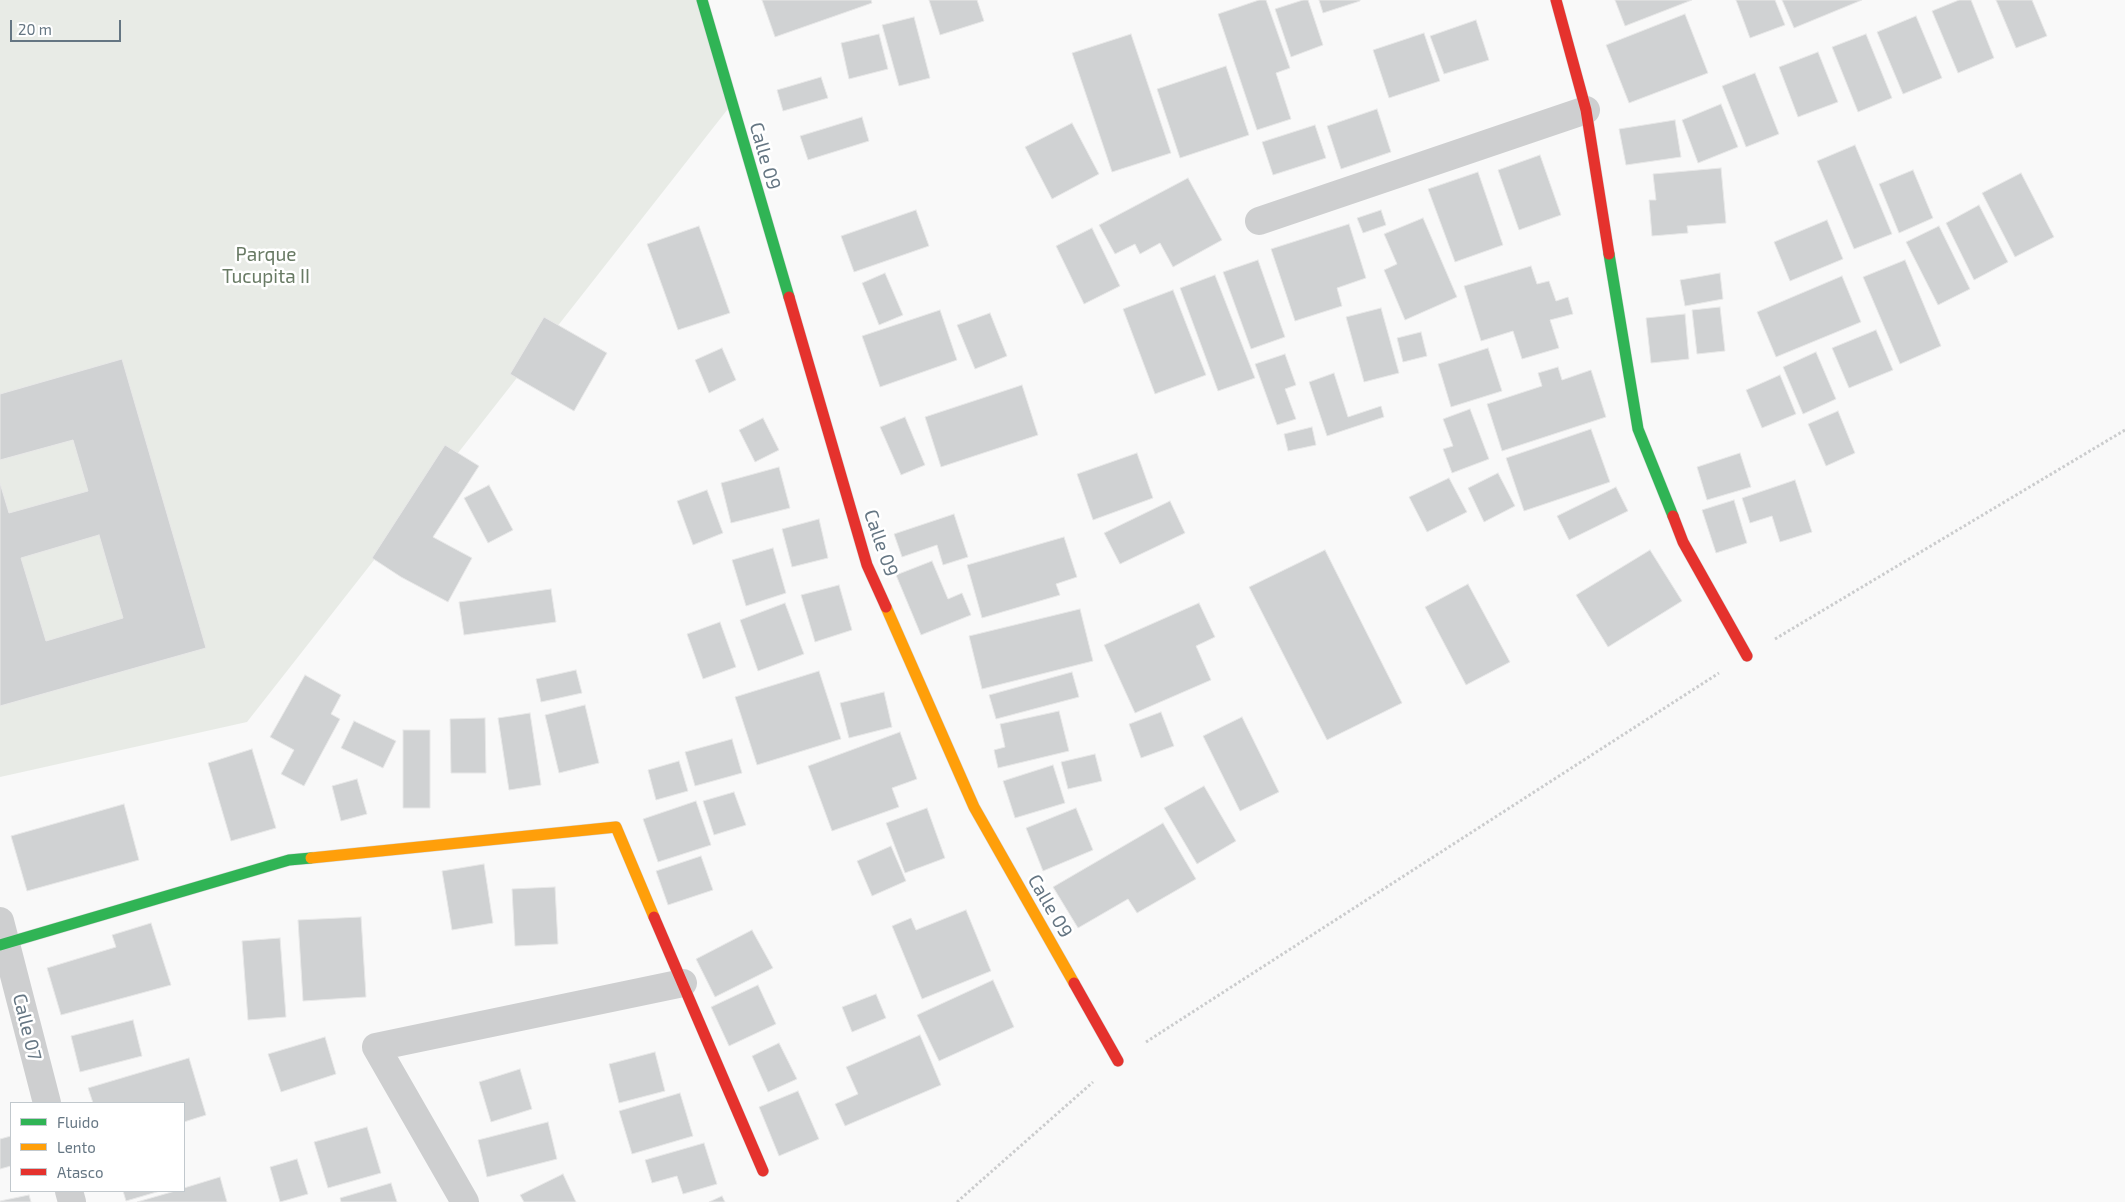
<!DOCTYPE html>
<html>
<head>
<meta charset="utf-8">
<style>
  body { margin:0 }
  #map { position:relative; width:2125px; height:1202px; overflow:hidden; background:#f9f9f9; font-family:"Exo 2",sans-serif }
  canvas { display:block }
  .legend { position:absolute; left:10px; top:1102px; width:175px; height:90px; box-sizing:border-box; background:#fff; border:1px solid #c1c8cd; margin:0; padding:6px 9px; list-style:none; font-size:15px; color:#657683 }
  .legend li { display:flex; align-items:center; gap:10px; height:25px }
  .legend b { width:25px; border:1px solid #c1c8cd }
  .scale { position:absolute; left:10px; top:20px; width:111px; height:22px; box-sizing:border-box; border:2px solid #657683; border-top:0; padding-left:6px; font-size:15px; line-height:18px; white-space:nowrap; color:#657683; -webkit-text-stroke:4px #fff; paint-order:stroke }
</style>
</head>
<body>
<div id="map">
<canvas width="2125" height="1202"></canvas>
<ul class="legend">
<li><b style="height:6px;background:#30b455"></b>Fluido</li>
<li><b style="height:6px;background:#ff9f0a"></b>Lento</li>
<li><b style="height:6px;background:#e5322d"></b>Atasco</li>
</ul>
<div class="scale">20 m</div>
</div>
<script>
const ctx = document.querySelector('canvas').getContext('2d');
ctx.lineJoin = 'round';
function fillPath(path, color) { ctx.fillStyle = color; ctx.fill(path, 'evenodd'); }
const shape = rows => new Path2D(rows.map(r => 'M' + r).join(''));
function strokePath(path, color, width, dash) { ctx.strokeStyle = color; ctx.lineWidth = width; ctx.lineCap = dash ? 'butt' : 'round'; ctx.setLineDash(dash || []); ctx.stroke(path); }
function label(font, color, halo, rows, align = 'center') {
  ctx.font = font + ' "Exo 2",sans-serif'; ctx.lineWidth = 5; ctx.setLineDash([]); ctx.textBaseline = 'middle'; ctx.strokeStyle = halo; ctx.fillStyle = color; for (const [text, x, y, turn = 0] of rows) {
    ctx.save(); ctx.translate(x, y); ctx.rotate((+turn || 0) * Math.PI / 180); ctx.textAlign = isNaN(turn) ? turn : align; if (halo) ctx.strokeText(text, 0, 0); ctx.fillText(text, 0, 0); ctx.restore();
  }
}
const green = shape([
  [0,0,697,0,731,105,247,722,0,777]
]);
const building = shape([
  [762,0,871,0,872,3,775,37,762,0],
  [929,0,977,0,984,21,940,35,929,0],
  [1259,0,1266,0,1290,68,1276,73,1291,119,1257,130,1218,14,1259,0],
  [1303,0,1308,0,1323,45,1291,57,1275,9,1303,0],
  [1319,0,1360,0,1360,1,1323,13,1319,0],
  [1615,0,1692,0,1625,26,1615,0],
  [1736,0,1775,0,1785,25,1750,38,1736,0],
  [1782,0,1862,0,1794,28,1782,0],
  [1959,0,1971,0,1994,58,1958,73,1932,11,1959,0],
  [1996,0,2032,0,2047,36,2016,48,1996,0],
  [1685,14,1708,73,1629,103,1606,45,1685,14],
  [1916,16,1942,78,1903,94,1877,32,1916,16],
  [914,17,930,78,899,86,882,25,914,17],
  [1476,20,1489,60,1444,74,1430,36,1476,20],
  [1424,33,1440,81,1389,98,1373,50,1424,33],
  [879,34,888,69,849,79,841,43,879,34],
  [1131,34,1171,153,1112,172,1072,53,1131,34],
  [1866,34,1892,98,1858,112,1832,47,1866,34],
  [1818,52,1838,102,1798,117,1779,67,1818,52],
  [1226,66,1249,135,1180,158,1157,89,1226,66],
  [1755,73,1779,134,1746,147,1722,86,1755,73],
  [821,77,828,98,783,111,777,90,821,77],
  [1721,104,1738,147,1698,163,1682,120,1721,104],
  [1377,109,1391,152,1341,169,1327,126,1377,109],
  [862,117,869,141,808,160,800,136,862,117],
  [1675,120,1681,157,1626,165,1619,129,1675,120],
  [1072,123,1099,174,1052,199,1025,147,1072,123],
  [1315,125,1326,158,1273,175,1262,142,1315,125],
  [1855,145,1892,234,1854,249,1817,161,1855,145],
  [1540,155,1561,215,1519,230,1498,170,1540,155],
  [1721,168,1726,223,1687,226,1688,233,1652,236,1649,200,1656,200,1653,174,1721,168],
  [1913,170,1933,218,1899,233,1879,184,1913,170],
  [1478,172,1503,245,1455,262,1428,189,1478,172],
  [2021,173,2054,237,2015,257,1982,193,2021,173],
  [1188,178,1222,240,1173,267,1160,243,1140,254,1135,244,1115,254,1099,225,1188,178],
  [1979,205,2008,262,1974,280,1946,223,1979,205],
  [916,210,929,246,854,272,841,236,916,210],
  [1381,210,1386,225,1363,233,1357,218,1381,210],
  [1423,218,1457,297,1405,320,1384,270,1397,264,1384,234,1423,218],
  [1827,220,1843,259,1790,281,1774,242,1827,220],
  [1349,224,1366,278,1337,288,1342,306,1295,321,1271,249,1349,224],
  [699,226,730,313,678,330,647,244,699,226],
  [1939,226,1970,289,1938,305,1906,242,1939,226],
  [1092,228,1120,286,1084,304,1056,246,1092,228],
  [1258,260,1285,337,1251,349,1223,272,1258,260],
  [1905,260,1941,346,1900,364,1863,277,1905,260],
  [1531,266,1537,284,1549,281,1556,301,1568,297,1573,314,1550,320,1559,348,1522,359,1513,331,1481,341,1464,286,1531,266],
  [885,273,903,315,879,325,862,283,885,273],
  [1720,273,1723,299,1685,306,1680,280,1720,273],
  [1215,275,1255,378,1218,391,1180,288,1215,275],
  [1842,276,1861,322,1776,357,1757,312,1842,276],
  [1173,290,1206,375,1155,394,1123,309,1173,290],
  [1720,307,1725,351,1697,354,1692,310,1720,307],
  [1381,308,1399,373,1364,382,1346,317,1381,308],
  [940,310,957,360,880,387,862,336,940,310],
  [990,313,1007,356,975,369,957,325,990,313],
  [1685,314,1689,359,1651,363,1646,318,1685,314],
  [544,317,607,353,574,411,510,374,544,317],
  [1876,330,1893,370,1849,388,1832,348,1876,330],
  [1421,332,1427,356,1403,362,1397,338,1421,332],
  [722,348,736,380,709,393,695,360,722,348],
  [1488,348,1502,391,1451,407,1438,364,1488,348],
  [1816,352,1836,399,1803,414,1783,367,1816,352],
  [1285,354,1296,385,1285,389,1296,419,1277,425,1255,364,1285,354],
  [122,359,206,648,0,706,0,483,9,513,88,491,73,440,0,460,0,394,122,359],
  [99,535,123,618,46,641,21,558,99,535],
  [1558,367,1562,380,1591,370,1606,417,1502,451,1487,404,1542,386,1538,373,1558,367],
  [1334,373,1348,417,1381,406,1384,417,1327,436,1309,382,1334,373],
  [1780,375,1796,414,1762,428,1746,390,1780,375],
  [1022,385,1038,435,941,467,925,417,1022,385],
  [1470,409,1489,459,1452,473,1443,449,1453,446,1443,419,1470,409],
  [1838,411,1855,453,1826,466,1808,424,1838,411],
  [905,417,925,465,901,475,880,427,905,417],
  [763,418,779,450,755,462,739,430,763,418],
  [1312,427,1316,445,1288,451,1284,434,1312,427],
  [1591,429,1610,482,1524,511,1506,458,1591,429],
  [445,445,479,466,433,537,472,558,448,602,401,577,372,558,445,445],
  [1137,453,1153,498,1093,520,1077,474,1137,453],
  [1740,453,1751,487,1707,500,1697,467,1740,453],
  [779,467,790,508,731,523,721,483,779,467],
  [1498,473,1515,506,1484,522,1468,488,1498,473],
  [1449,478,1467,512,1427,532,1409,497,1449,478],
  [1795,480,1812,532,1780,542,1772,516,1750,523,1742,498,1795,480],
  [489,485,513,530,488,543,464,498,489,485],
  [1616,487,1628,511,1569,540,1557,516,1616,487],
  [707,490,723,533,693,545,677,501,707,490],
  [1734,500,1747,543,1716,553,1702,510,1734,500],
  [1170,501,1185,533,1120,564,1104,533,1170,501],
  [954,514,968,557,943,565,937,545,902,557,894,534,954,514],
  [819,519,828,558,792,567,782,529,819,519],
  [1064,537,1077,577,1056,584,1060,595,982,618,967,565,1064,537],
  [773,548,786,593,746,606,732,560,773,548],
  [1325,550,1402,703,1327,740,1249,587,1325,550],
  [1650,550,1682,601,1608,647,1576,595,1650,550],
  [932,561,948,599,962,593,971,615,921,635,896,575,932,561],
  [1468,584,1510,662,1466,685,1425,607,1468,584],
  [839,585,852,630,815,642,801,595,839,585],
  [551,589,556,622,464,635,459,602,551,589],
  [785,603,804,654,758,671,740,620,785,603],
  [1199,603,1215,637,1196,646,1211,680,1135,713,1104,645,1199,603],
  [1080,609,1093,661,982,689,969,636,1080,609],
  [720,622,736,667,703,679,687,634,720,622],
  [576,670,582,693,541,702,536,679,576,670],
  [819,671,841,739,757,765,735,697,819,671],
  [1072,672,1079,697,996,719,989,695,1072,672],
  [305,675,341,695,331,714,340,719,304,786,281,774,294,750,270,737,305,675],
  [884,692,892,727,849,738,840,703,884,692],
  [585,705,599,763,559,773,545,715,585,705],
  [1059,711,1069,751,998,768,994,750,1005,747,1000,724,1059,711],
  [1161,712,1174,746,1141,758,1129,724,1161,712],
  [530,713,541,785,509,790,498,718,530,713],
  [1242,717,1279,792,1240,811,1203,736,1242,717],
  [485,718,486,773,451,773,450,719,485,718],
  [354,721,396,741,383,768,341,748,354,721],
  [403,730,430,730,430,808,403,808,403,730],
  [900,732,917,779,892,788,899,807,832,831,808,766,900,732],
  [732,739,742,773,695,786,685,752,732,739],
  [252,749,276,828,231,841,208,763,252,749],
  [1095,754,1102,781,1068,789,1061,762,1095,754],
  [679,761,688,791,656,800,648,770,679,761],
  [1053,765,1065,803,1015,818,1003,781,1053,765],
  [357,779,367,814,341,821,332,786,357,779],
  [1204,786,1236,841,1197,864,1164,808,1204,786],
  [734,792,746,825,714,835,703,801,734,792],
  [696,801,711,845,658,862,643,819,696,801],
  [124,804,139,860,27,891,11,836,124,804],
  [927,808,945,858,905,873,886,823,927,808],
  [1076,808,1093,850,1043,871,1026,828,1076,808],
  [1163,823,1196,879,1137,913,1128,899,1078,928,1053,887,1163,823],
  [891,846,906,881,872,896,857,861,891,846],
  [701,856,713,890,668,905,656,871,701,856],
  [484,864,493,923,452,930,442,871,484,864],
  [555,887,558,944,515,946,512,889,555,887],
  [966,910,991,971,922,999,892,926,911,918,916,930,966,910],
  [361,917,366,997,303,1001,298,920,361,917],
  [151,923,171,985,61,1015,47,968,116,947,112,935,151,923],
  [752,930,773,968,715,997,696,959,752,930],
  [280,938,286,1017,248,1020,242,941,280,938],
  [993,980,1014,1027,939,1061,917,1015,993,980],
  [758,985,776,1024,729,1046,711,1007,758,985],
  [876,994,886,1018,852,1032,842,1007,876,994],
  [133,1020,142,1056,80,1072,71,1036,133,1020],
  [920,1035,941,1085,845,1126,835,1104,858,1094,846,1067,920,1035],
  [325,1037,336,1074,281,1092,268,1054,325,1037],
  [779,1043,797,1079,768,1092,752,1056,779,1043],
  [655,1052,665,1091,619,1103,609,1064,655,1052],
  [189,1058,206,1115,184,1122,184,1103,93,1103,88,1088,189,1058],
  [520,1069,532,1109,491,1122,479,1082,520,1069],
  [798,1091,819,1139,779,1156,759,1107,798,1091],
  [680,1093,693,1136,632,1154,619,1111,680,1093],
  [548,1122,557,1159,487,1177,478,1140,548,1122],
  [367,1127,381,1173,328,1188,314,1142,367,1127],
  [11,1136,11,1166,0,1169,0,1139,11,1136],
  [704,1143,717,1184,683,1194,677,1176,652,1183,645,1160,704,1143],
  [297,1159,308,1194,280,1202,270,1167,297,1159],
  [563,1174,576,1202,524,1202,520,1195,563,1174],
  [220,1177,227,1202,137,1202,175,1191,184,1191,184,1188,220,1177],
  [391,1183,397,1202,341,1202,340,1198,391,1183],
  [123,1191,160,1191,126,1201,123,1191],
  [29,1195,31,1202,0,1202,0,1201,29,1195],
  [722,1196,725,1202,709,1202,722,1196]
]);
const path = shape([
  [1775,639,2125,430],
  [1146,1042,1719,673],
  [957,1202,1093,1082]
]);
const street = shape([
  [1259,221,1586,110],
  [0,921,47,1103],
  [69,1191,72,1202],
  [465,1202,376,1047,683,983]
]);
const fast = shape([
  [702,0,789,297],
  [1609,254,1638,429,1673,516],
  [0,945,289,860,311,858]
]);
const slow = shape([
  [886,607,974,807,1074,983],
  [311,858,616,827,654,917]
]);
const jam = shape([
  [1556,0,1586,110,1609,254],
  [789,297,867,565,886,607],
  [1673,516,1683,542,1747,656],
  [654,917,763,1171],
  [1074,983,1118,1061]
]);
const streetNames = [
  ["Calle 09",765,156,74],
  ["Calle 09",881,543,71],
  ["Calle 09",1050,906,60],
  ["Calle 07",27,1027,76]
];
const parkNames = [
  ["Parque",266,255],
  ["Tucupita II",266,277]
];
fillPath(green, '#e8ebe6');
fillPath(building, '#d0d2d3');
strokePath(building, '#e8e8e8', 1);
strokePath(fast, '#d5d6d7', 12);
strokePath(slow, '#d5d6d7', 12);
strokePath(jam, '#d5d6d7', 12);
strokePath(path, '#cbcccd', 3, [2.5, 2.5]);
strokePath(street, '#cecfd0', 28);
strokePath(fast, '#30b455', 11);
strokePath(slow, '#ff9f0a', 11);
strokePath(jam, '#e5322d', 11);
label('19px', '#657683', '#fff', streetNames);
label('19px', '#687a64', '#fff', parkNames);
</script>
</body>
</html>
